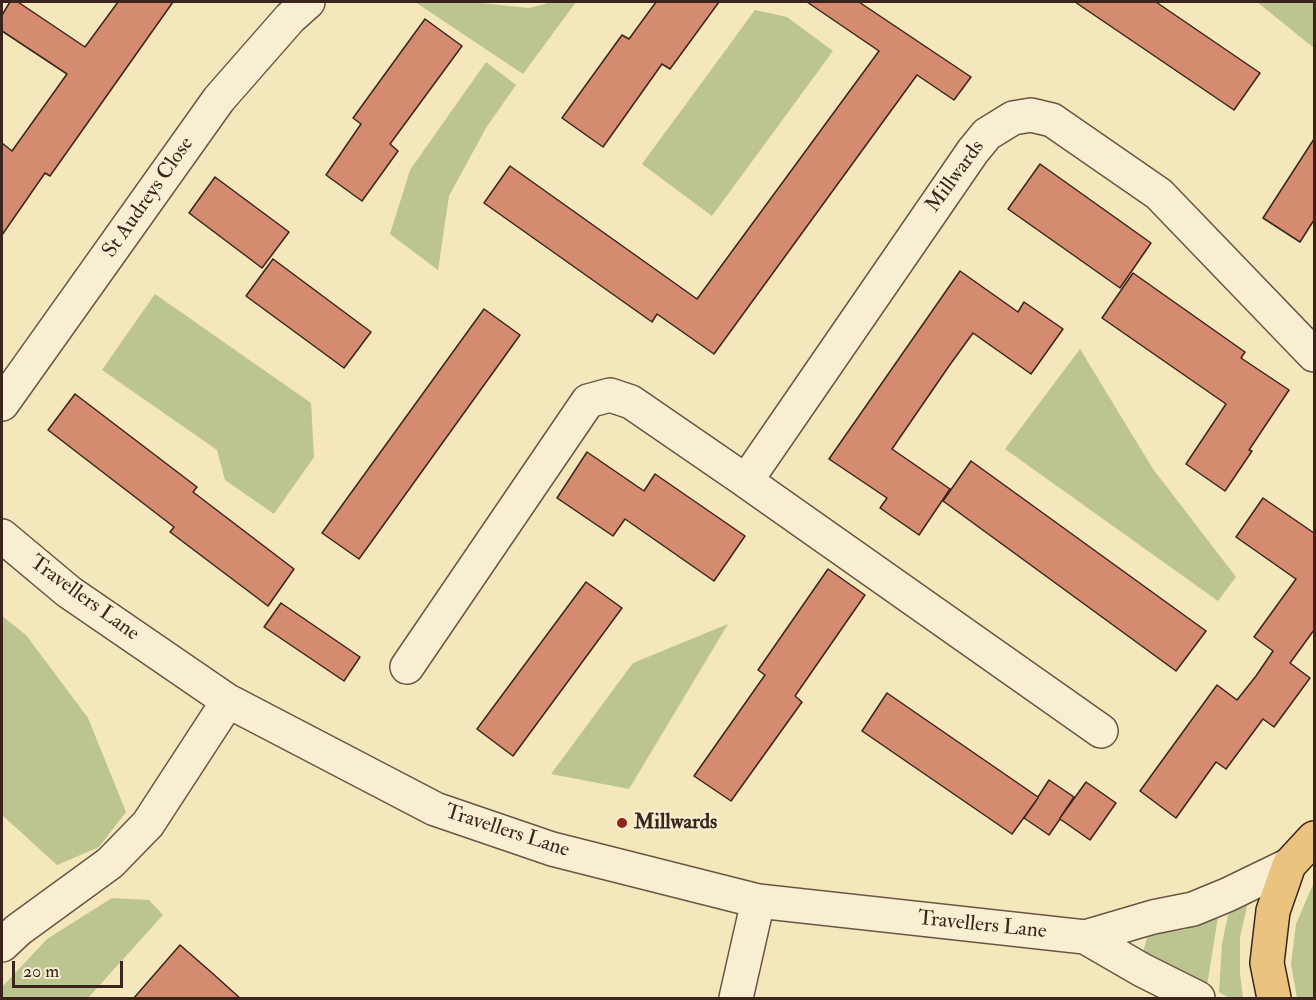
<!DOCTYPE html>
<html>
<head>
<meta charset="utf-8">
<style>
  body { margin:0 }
  #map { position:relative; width:1316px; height:1000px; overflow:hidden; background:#f4e7bb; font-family:"IM FELL Double Pica",serif }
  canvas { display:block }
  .frame { position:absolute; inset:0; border:3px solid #3b241c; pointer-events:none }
  .scale { position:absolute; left:12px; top:961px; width:111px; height:27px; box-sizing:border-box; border:3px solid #3b241c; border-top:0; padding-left:8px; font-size:18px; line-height:21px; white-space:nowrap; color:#3b241c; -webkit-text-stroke:4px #f8efd3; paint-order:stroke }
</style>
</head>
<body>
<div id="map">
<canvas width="1316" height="1000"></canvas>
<div class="frame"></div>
<div class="scale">20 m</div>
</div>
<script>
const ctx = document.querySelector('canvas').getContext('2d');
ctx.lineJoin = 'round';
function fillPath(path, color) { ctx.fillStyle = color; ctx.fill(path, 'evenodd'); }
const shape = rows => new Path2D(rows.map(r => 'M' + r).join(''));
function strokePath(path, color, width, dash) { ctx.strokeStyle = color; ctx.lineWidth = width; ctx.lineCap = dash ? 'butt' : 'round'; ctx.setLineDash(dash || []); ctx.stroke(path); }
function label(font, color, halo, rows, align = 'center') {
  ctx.font = font + ' "IM FELL Double Pica",serif'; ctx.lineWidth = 4.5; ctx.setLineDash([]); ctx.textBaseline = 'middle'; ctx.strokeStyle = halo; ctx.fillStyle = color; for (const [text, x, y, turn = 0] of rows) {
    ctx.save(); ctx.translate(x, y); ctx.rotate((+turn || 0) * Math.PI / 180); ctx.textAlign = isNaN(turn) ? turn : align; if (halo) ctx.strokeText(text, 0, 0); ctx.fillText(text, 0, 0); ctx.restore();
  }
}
const green = shape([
  [415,2,471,2,529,8,552,2,576,2,523,74],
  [1257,2,1314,2,1314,48],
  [755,10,787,17,833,51,712,216,642,164],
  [486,62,516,85,486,128,449,196,438,270,390,234,410,170],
  [155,294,311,403,314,457,274,514,225,480,217,450,102,370],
  [1080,349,1153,469,1236,577,1218,601,1005,449],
  [2,616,26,635,88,718,126,812,99,847,57,865,2,815],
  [728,624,629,789,551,774,633,663],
  [1314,882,1314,998,1297,998,1291,964,1296,924],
  [112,898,149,900,163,915,88,998,2,998,2,987,47,939],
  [1248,902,1240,937,1240,974,1243,998,1229,998,1219,992,1222,944,1228,915],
  [1218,917,1207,986,1142,956,1148,934,1184,930]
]);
const building = shape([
  [10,2,18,2,85,47,118,2,173,2,50,176,45,173,2,235,2,143,12,151,67,74,2,31,2,15,10,2],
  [656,2,719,2,670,69,662,64,603,147,562,118,622,35,629,39,656,2],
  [807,2,859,2,971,77,954,100,917,75,714,354,657,314,652,322,484,203,510,166,697,299,879,51,807,2],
  [1075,2,1156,2,1260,73,1234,110,1075,2],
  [425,19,462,46,390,144,398,151,362,201,326,175,361,124,353,118,425,19],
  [1314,139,1314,220,1300,242,1263,218,1314,139],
  [1040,164,1151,243,1120,288,1008,209,1040,164],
  [215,177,289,232,262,268,189,213,215,177],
  [273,259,371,332,344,368,246,296,273,259],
  [960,271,1018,312,1024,302,1063,329,1031,374,973,333,949,366,892,449,950,489,919,535,880,508,887,498,829,459,960,271],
  [1133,273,1245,352,1241,358,1289,390,1249,450,1252,451,1225,491,1186,464,1226,404,1102,318,1133,273],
  [484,309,520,335,359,559,322,533,484,309],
  [75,394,197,487,193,492,294,569,268,606,170,532,174,527,48,430,75,394],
  [587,452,644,491,655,474,745,536,714,581,625,519,613,536,557,498,587,452],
  [971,461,1206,631,1176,671,943,501,971,461],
  [1263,498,1314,533,1314,630,1290,663,1310,678,1274,727,1263,719,1226,769,1216,762,1176,818,1140,791,1217,685,1237,700,1256,676,1273,651,1254,637,1296,579,1236,537,1263,498],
  [828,569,865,595,795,696,802,702,731,801,694,776,765,675,758,670,828,569],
  [586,582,622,608,513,756,477,729,586,582],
  [281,603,360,657,344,681,264,627,281,603],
  [887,693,1038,797,1049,780,1074,797,1060,818,1086,782,1116,803,1090,840,1060,819,1049,835,1024,818,1038,798,1012,834,862,731,887,693],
  [180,945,211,972,241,999,133,999,180,945]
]);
const minor = shape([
  [2,404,219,99,290,18,308,2],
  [746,481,1101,731],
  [2,536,69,592,228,701,435,809,552,849,758,901,1085,937,1153,917,1193,909,1227,895,1289,865],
  [407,667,588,401,610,395,631,402,746,481,973,151,987,134,1013,118,1031,115,1052,120,1159,194,1314,355],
  [1085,937,1142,970,1198,998],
  [2,945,18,930,110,863,148,824,228,701],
  [736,998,758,901]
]);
const major = shape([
  [1274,998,1267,963,1273,911,1289,865,1314,838]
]);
const markers = [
  [622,823,6,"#8f2418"]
];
const streetNames = [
  ["Millwards",956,177,-54],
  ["St Audreys Close",149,198,-55],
  ["Travellers Lane",84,599,36],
  ["Travellers Lane",507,832,18],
  ["Travellers Lane",982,926,6]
];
const poiNames = [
  ["Millwards",634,823]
];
fillPath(green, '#bcc590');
fillPath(building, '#d48b6f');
strokePath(building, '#3b241c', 1.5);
strokePath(minor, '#695544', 36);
strokePath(major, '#3b241c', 36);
strokePath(minor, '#f8efd3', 33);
strokePath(major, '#eac47e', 33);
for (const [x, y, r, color] of markers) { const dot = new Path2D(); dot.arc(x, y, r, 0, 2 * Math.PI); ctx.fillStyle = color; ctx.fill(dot); strokePath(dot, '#f8efd3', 2); }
label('21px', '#3b241c', '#f8efd3', streetNames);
label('bold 21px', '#3b241c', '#f8efd3', poiNames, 'left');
</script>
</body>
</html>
